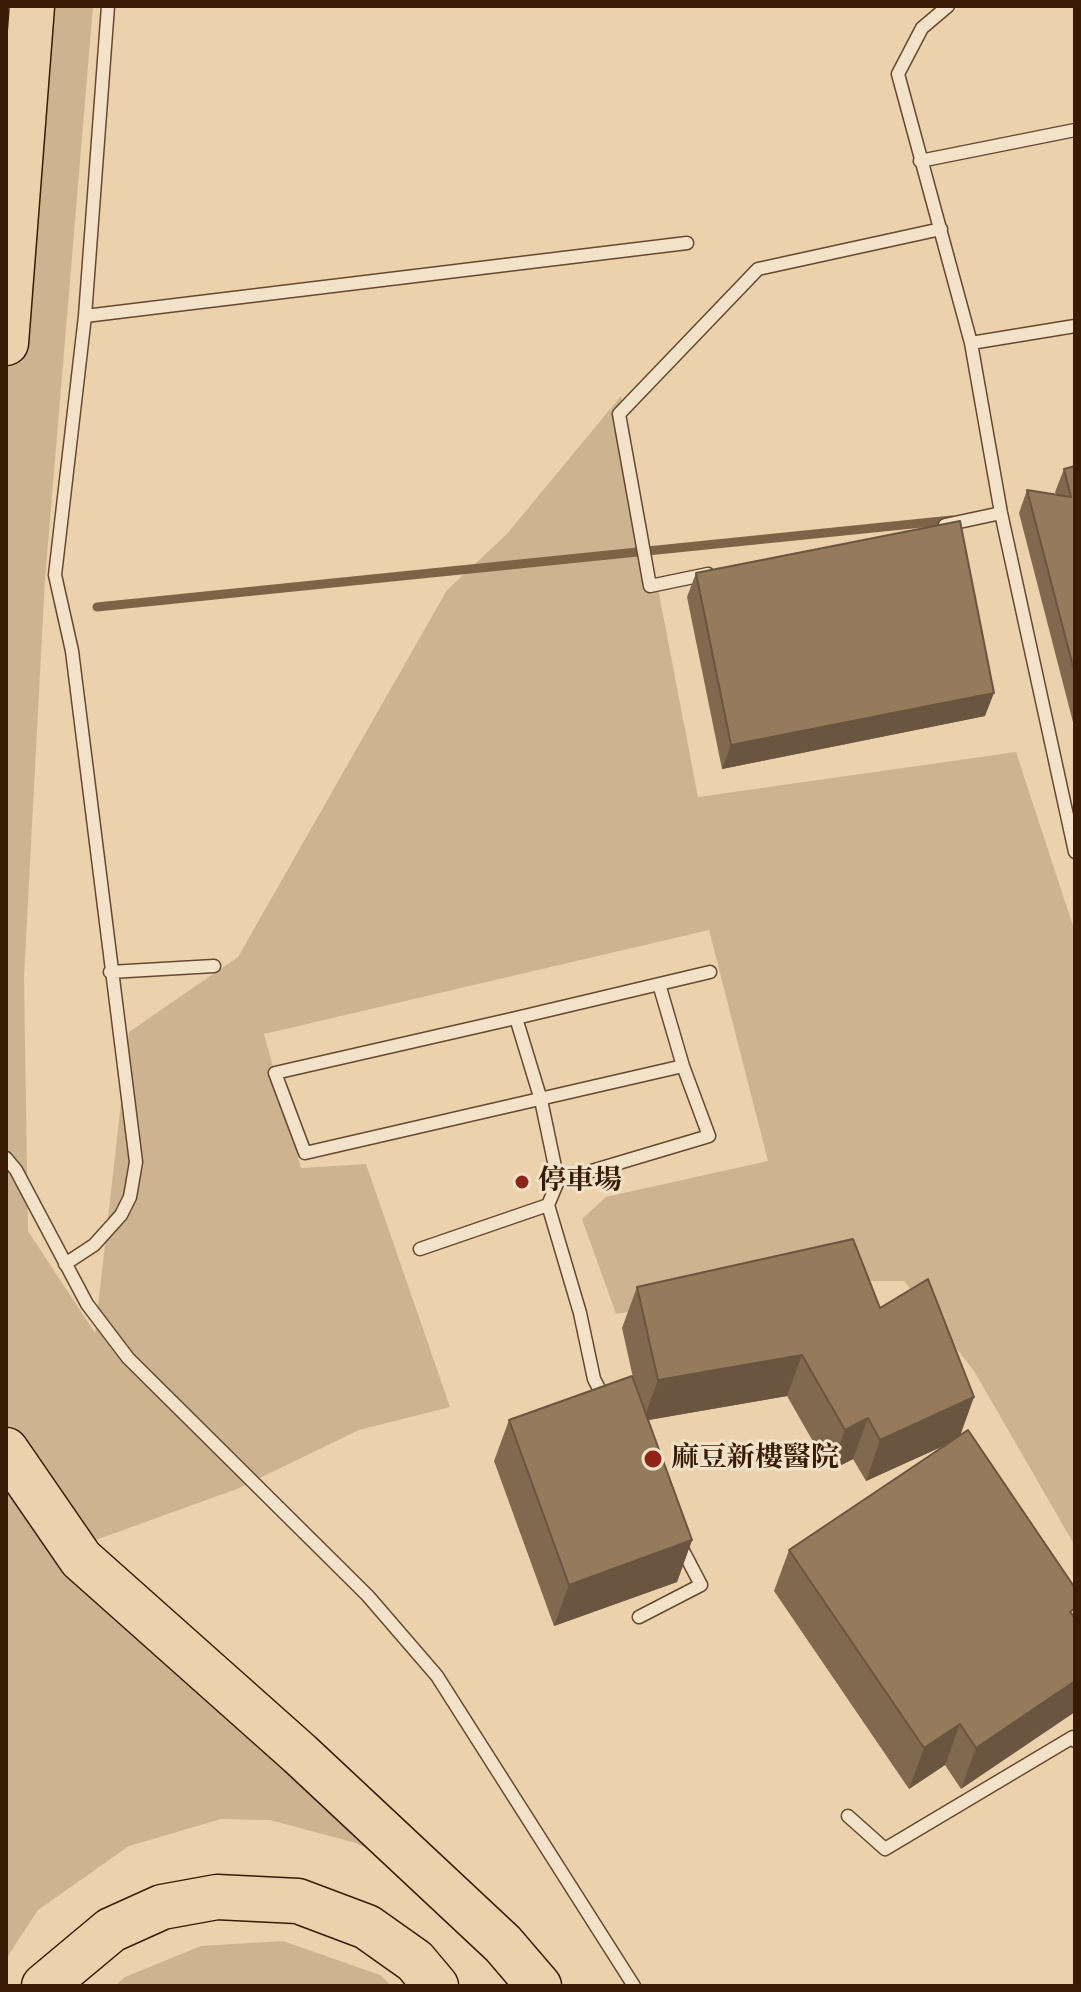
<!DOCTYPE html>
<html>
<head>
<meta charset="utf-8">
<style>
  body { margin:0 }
  #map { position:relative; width:1081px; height:1992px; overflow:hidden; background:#ebd2ac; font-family:"Gentium Book Plus",serif }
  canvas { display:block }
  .frame { position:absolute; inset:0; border:8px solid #391a05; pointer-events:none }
</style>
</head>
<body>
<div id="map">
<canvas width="1081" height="1992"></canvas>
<div class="frame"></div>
</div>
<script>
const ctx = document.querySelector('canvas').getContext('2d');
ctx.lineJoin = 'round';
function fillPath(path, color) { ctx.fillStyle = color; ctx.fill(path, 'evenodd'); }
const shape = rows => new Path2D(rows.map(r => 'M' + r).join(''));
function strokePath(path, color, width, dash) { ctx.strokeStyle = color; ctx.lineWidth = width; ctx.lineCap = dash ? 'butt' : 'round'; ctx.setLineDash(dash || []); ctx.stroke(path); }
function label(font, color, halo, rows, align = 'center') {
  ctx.font = font + ' "Gentium Book Plus","Noto Serif TC",serif'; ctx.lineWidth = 6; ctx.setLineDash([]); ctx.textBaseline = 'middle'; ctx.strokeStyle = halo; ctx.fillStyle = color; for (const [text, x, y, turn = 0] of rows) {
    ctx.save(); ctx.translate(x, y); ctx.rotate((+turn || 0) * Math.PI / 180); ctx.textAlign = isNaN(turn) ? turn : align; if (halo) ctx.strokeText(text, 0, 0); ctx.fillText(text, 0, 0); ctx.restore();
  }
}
const green = shape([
  [6,6,93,6,45,579,24,977,28,1231,95,1333,129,1032,238,957,447,590,506,535,621,396,698,797,1016,752,1075,932,1075,1546,974,1371,904,1281,804,1281,616,1314,582,1219,606,1197,768,1161,709,930,264,1034,301,1168,366,1164,450,1407,359,1430,237,1489,76,1547,540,1986,507,1986,473,1933,406,1869,356,1843,270,1820,221,1819,129,1846,38,1910,6,1959],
  [283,1941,380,1975,392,1986,115,1986,125,1977,201,1946]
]);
const stream = shape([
  [97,607,952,520]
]);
const service = shape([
  [948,6,922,28,898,74,971,343,1001,513,1075,852],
  [920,161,1075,130],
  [85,316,687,243],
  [971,343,1075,326],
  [945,525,1001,513],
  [708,574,650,586,619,414,758,269,941,229],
  [110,972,214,966],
  [516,1018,275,1073,305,1153,683,1066],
  [6,1158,16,1170,87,1304,128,1358,368,1596,437,1676,634,1986],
  [558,1181,541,1100,516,1018,710,972],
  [548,1205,580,1313,594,1379,606,1402],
  [420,1249,548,1205,558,1181,709,1136,683,1066,659,984],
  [65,1264,94,1245,121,1215,130,1197,136,1162,72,651,55,575,85,316,108,6],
  [639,1617,701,1585,679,1543],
  [848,1816,885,1849,1073,1737,1075,1741]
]);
const motorway = shape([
  [6,343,32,6],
  [6,1450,81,1559,300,1754,503,1944,539,1986],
  [44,1986,111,1930,162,1907,217,1897,298,1901,367,1927,415,1961,436,1986]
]);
const wall = shape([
  [1075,466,1075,730,1019,513,1027,490,1056,494,1055,492,1064,469],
  [696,573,985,716,722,769,687,597],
  [637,1287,880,1308,961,1434,1075,1588,961,1789,945,1765,909,1789,774,1591,789,1550,945,1445,866,1481,853,1459,830,1471,787,1396,648,1420,692,1540,677,1582,554,1626,494,1461,509,1420,634,1382,622,1328]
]);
const shadedWall = shape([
  [994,693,985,716,722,769,731,745],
  [802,1355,787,1396,643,1421,658,1380],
  [974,1397,959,1439,866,1481,880,1440],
  [868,1418,853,1459,830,1471,845,1430],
  [692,1540,677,1582,554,1626,569,1585],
  [1075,1681,1075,1712,961,1789,976,1748],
  [960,1724,945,1765,909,1789,924,1748]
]);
const building = shape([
  [1075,466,1075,674,1027,490,1071,497,1064,469,1075,466],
  [960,521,994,693,731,745,696,573,960,521],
  [853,1239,880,1308,928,1279,974,1397,880,1440,868,1418,845,1430,802,1355,658,1380,637,1287,853,1239],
  [632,1376,692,1540,569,1585,509,1420,632,1376],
  [968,1430,1075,1588,1075,1608,1070,1612,1075,1618,1075,1681,976,1748,960,1724,924,1748,789,1550,968,1430]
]);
const markers = [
  [522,1182,8,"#8f2418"],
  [653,1459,10,"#8f2418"]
];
const poiNames = [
  ["停車場",538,1182],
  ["麻豆新樓醫院",671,1459]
];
fillPath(green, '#cdb390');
strokePath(stream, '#7f6347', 9);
strokePath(service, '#66482f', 15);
strokePath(motorway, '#391a05', 47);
strokePath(service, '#f2e2c9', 12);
strokePath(motorway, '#ebd2ac', 44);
fillPath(wall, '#81694f');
fillPath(shadedWall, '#695540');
fillPath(building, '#967a5c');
strokePath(building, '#695540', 2);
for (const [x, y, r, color] of markers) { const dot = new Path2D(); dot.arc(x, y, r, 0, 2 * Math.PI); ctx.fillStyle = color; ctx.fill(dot); strokePath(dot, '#f2e2c9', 3); }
label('bold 28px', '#391a05', '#f2e2c9', poiNames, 'left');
</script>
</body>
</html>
